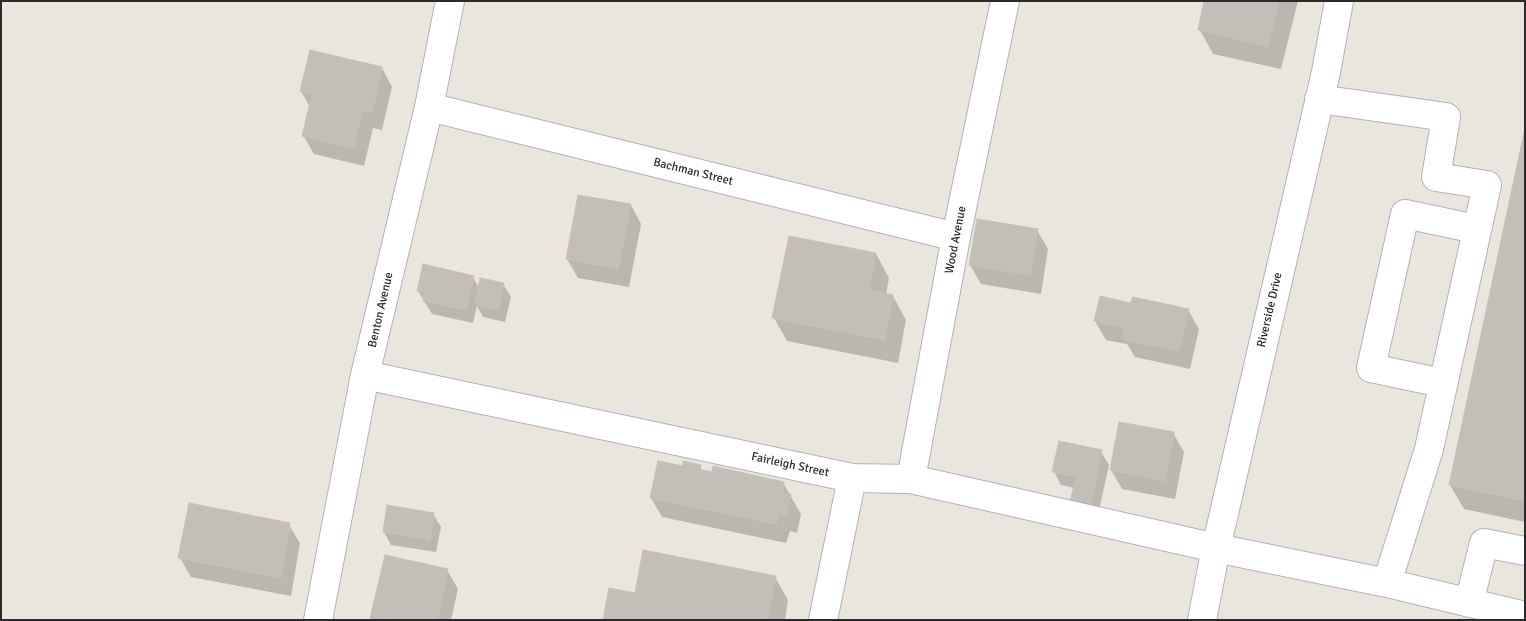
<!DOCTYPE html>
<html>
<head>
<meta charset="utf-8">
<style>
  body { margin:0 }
  #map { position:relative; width:1526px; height:621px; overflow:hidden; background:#eae5dd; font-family:Signika,sans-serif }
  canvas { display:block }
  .frame { position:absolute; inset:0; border:2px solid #2a2a2a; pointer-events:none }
</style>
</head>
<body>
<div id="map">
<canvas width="1526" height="621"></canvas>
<div class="frame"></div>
</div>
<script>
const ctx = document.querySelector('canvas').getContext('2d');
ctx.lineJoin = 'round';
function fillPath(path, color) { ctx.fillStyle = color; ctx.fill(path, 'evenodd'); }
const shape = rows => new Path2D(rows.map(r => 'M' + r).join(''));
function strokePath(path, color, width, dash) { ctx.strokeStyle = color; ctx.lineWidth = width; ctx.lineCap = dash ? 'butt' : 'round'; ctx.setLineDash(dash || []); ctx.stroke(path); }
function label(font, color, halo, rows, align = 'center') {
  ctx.font = font + ' Signika,sans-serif'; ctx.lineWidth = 4; ctx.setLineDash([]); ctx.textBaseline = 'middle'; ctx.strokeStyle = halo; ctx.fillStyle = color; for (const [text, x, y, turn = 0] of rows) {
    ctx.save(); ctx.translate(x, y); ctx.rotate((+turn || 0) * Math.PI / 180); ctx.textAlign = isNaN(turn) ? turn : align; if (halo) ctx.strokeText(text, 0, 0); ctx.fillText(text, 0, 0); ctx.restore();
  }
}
const shadow = shape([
  [1205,1,1298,1,1281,69,1213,54,1200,30],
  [382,68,392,87,382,130,373,128,364,166,314,154,303,135,310,107,301,91],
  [1525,134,1525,522,1464,509,1450,485],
  [631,205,641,224,629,287,578,278,567,259],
  [1037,230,1048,249,1041,294,981,284,970,265],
  [876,254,889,278,886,295,893,296,906,320,898,363,787,341,774,318],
  [473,277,479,288,503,284,511,297,505,322,483,317,477,306,473,323,432,314,418,291],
  [1130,304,1188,310,1199,329,1190,369,1135,357,1127,344,1106,340,1095,321],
  [1173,433,1184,452,1175,499,1122,489,1111,470],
  [1101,452,1109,465,1097,519,1074,488,1061,485,1054,472],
  [700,466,702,471,783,483,801,514,797,533,790,531,786,543,662,517,651,498,684,468],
  [433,514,441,527,436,552,391,545,384,532],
  [289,525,300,543,291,596,191,577,180,558],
  [447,570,458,589,451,620,373,620,371,618],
  [775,577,788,600,785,620,604,620,636,595]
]);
const building = shape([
  [1204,1,1279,1,1268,46,1198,30,1204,1],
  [310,50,382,67,372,112,362,110,354,148,302,136,312,94,300,91,310,50],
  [1525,128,1525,501,1449,485,1525,128],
  [578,195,631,204,618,269,566,259,578,195],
  [977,219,1038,229,1030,275,969,265,977,219],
  [789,236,876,253,869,290,893,295,885,340,772,318,789,236],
  [423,264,474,276,466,310,423,301,425,293,417,291,423,264],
  [480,278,504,283,498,310,475,305,480,278],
  [1100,296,1130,303,1133,297,1189,309,1179,351,1122,339,1125,328,1094,321,1100,296],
  [1119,422,1174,432,1165,481,1110,470,1119,422],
  [1059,441,1102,450,1090,507,1070,502,1076,477,1052,472,1059,441],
  [658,461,683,466,683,461,701,465,699,469,712,472,713,466,784,482,782,493,791,494,786,515,779,513,776,524,650,498,658,461],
  [189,503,290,523,281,578,178,558,189,503],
  [387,505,434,513,430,540,383,532,387,505],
  [643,550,776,576,767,620,603,620,609,588,635,593,643,550],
  [385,555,448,569,437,620,370,618,385,555]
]);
const minor = shape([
  [429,107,956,237],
  [365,375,852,478,911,479,1216,548,1387,583,1429,449,1487,185,1436,177,1446,117,1319,99],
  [1442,383,1371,368,1405,214,1476,229],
  [911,479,956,237,1005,1],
  [1387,583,1525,616],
  [1469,603,1484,543,1525,551],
  [318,620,365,375,429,107,450,1],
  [823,620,852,478],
  [1202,620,1216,548,1326,72,1339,1]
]);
const streetNames = [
  ["Bachman Street",693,172,14],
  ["Wood Avenue",956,240,-79],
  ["Benton Avenue",381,310,-77],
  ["Riverside Drive",1270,310,-77],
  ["Fairleigh Street",790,465,12]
];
fillPath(shadow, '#0003');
fillPath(building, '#c3bfb8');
strokePath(building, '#c6c0b7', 1);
strokePath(minor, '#b0b3bc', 30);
strokePath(minor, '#fff', 28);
label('12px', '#2a2a2a', '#fff', streetNames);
</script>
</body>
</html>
